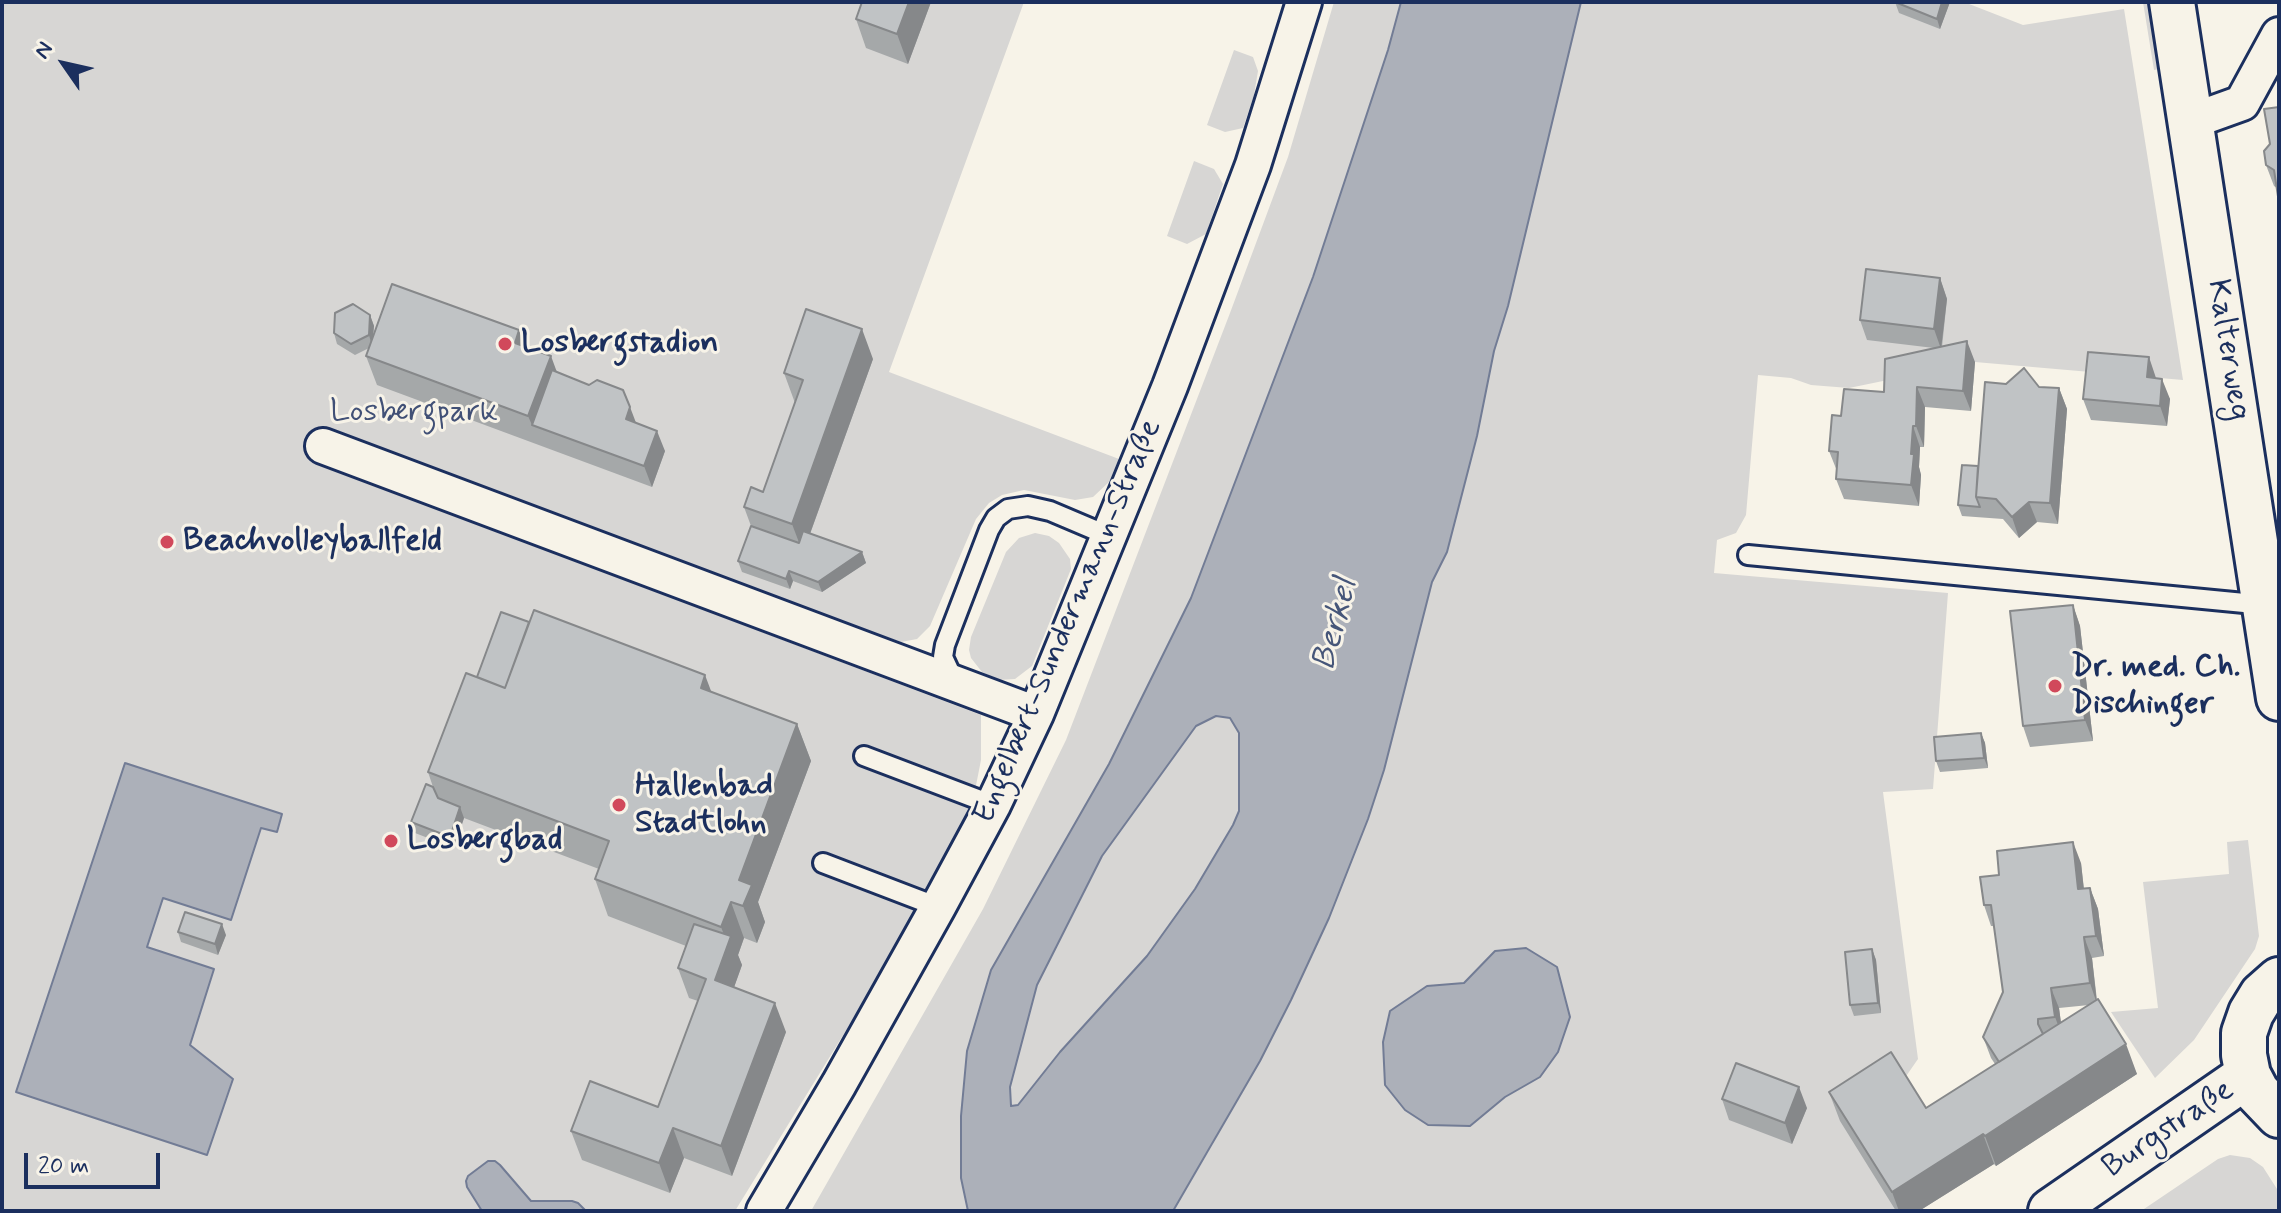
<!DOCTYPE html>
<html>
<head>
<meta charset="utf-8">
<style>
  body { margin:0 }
  #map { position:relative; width:2281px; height:1213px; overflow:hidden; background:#f7f3e8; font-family:Mynerve,sans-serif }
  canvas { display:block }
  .frame { position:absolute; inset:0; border:4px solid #1b2f5e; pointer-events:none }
  .north { position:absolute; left:24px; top:24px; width:80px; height:80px; -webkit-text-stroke:6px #f7f3e8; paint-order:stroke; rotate:304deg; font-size:22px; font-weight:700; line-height:32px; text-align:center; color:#1b2f5e }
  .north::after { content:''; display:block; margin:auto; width:28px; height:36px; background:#1b2f5e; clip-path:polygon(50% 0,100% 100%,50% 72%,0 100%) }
  .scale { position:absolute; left:24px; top:1153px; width:136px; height:36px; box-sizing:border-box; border:4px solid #1b2f5e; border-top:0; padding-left:10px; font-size:24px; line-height:28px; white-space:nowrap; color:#1b2f5e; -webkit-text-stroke:6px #f7f3e8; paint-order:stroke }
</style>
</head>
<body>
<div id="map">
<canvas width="2281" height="1213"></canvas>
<div class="frame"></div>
<div class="north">N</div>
<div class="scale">20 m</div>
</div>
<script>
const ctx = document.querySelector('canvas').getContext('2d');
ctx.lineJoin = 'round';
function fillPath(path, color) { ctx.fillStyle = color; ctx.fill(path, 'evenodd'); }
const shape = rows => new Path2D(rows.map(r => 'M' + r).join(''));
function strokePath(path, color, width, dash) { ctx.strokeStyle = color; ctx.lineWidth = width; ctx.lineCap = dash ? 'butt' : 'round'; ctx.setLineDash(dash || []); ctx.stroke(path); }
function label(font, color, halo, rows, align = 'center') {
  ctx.font = font + ' Mynerve,sans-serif'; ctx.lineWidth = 6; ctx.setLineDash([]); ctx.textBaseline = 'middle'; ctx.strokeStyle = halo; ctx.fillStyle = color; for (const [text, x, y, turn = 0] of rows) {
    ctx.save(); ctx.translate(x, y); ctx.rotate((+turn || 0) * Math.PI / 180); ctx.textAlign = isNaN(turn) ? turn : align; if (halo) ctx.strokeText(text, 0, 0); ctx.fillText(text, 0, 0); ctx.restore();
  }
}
const green = shape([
  [2,2,1024,2,889,372,1119,459,1109,482,1093,497,1075,500,1024,490,1002,495,989,503,976,519,930,626,917,639,901,642,793,604,762,632,981,715,981,760,969,821,904,936,735,1211,2,1211],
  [1334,2,1401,2,1388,50,1313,277,1191,598,1109,764,961,1178,968,1211,811,1211,983,909,1066,740,1230,313,1288,157],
  [1581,2,1964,2,2023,25,2124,9,2183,380,1975,362,1849,388,1811,385,1791,378,1758,375,1746,515,1736,533,1717,540,1714,573,1948,593,1933,789,1883,792,1918,1059,1902,1082,1896,1211,1173,1211,1213,1144,1368,819,1384,770,1432,582,1447,552,1477,436,1494,351,1508,306],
  [2143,2,2153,2,2164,68,2154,70],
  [1234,50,1253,57,1258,71,1254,95,1243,128,1225,132,1207,125],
  [1194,161,1214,169,1223,184,1206,234,1187,244,1167,236],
  [1035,533,1049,536,1059,543,1070,559,1071,569,1032,666,1015,679,998,680,982,672,971,658,969,650,971,637,1006,552,1019,538],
  [1216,716,1230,718,1239,733,1239,811,1233,825,1195,889,1147,956,1060,1052,1018,1105,1011,1106,1010,1087,1037,985,1102,856,1196,726],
  [2248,840,2259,936,2255,949,2194,1040,2155,1078,2111,1012,2158,1008,2143,882,2229,874,2227,842],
  [2230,1155,2250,1158,2263,1167,2277,1189,2279,1211,2141,1211,2218,1159]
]);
const water = shape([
  [1401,2,1581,2,1508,306,1494,351,1477,436,1447,552,1432,582,1384,770,1368,819,1329,918,1291,1000,1260,1061,1173,1211,968,1211,961,1178,961,1116,967,1051,991,970,1109,764,1191,598,1313,277,1388,50,1401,2],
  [1216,716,1230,718,1239,733,1239,811,1233,825,1195,889,1147,956,1060,1052,1018,1105,1011,1106,1010,1087,1037,985,1102,856,1196,726,1216,716],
  [125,763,282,814,277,832,261,828,231,920,163,898,147,947,214,969,190,1045,233,1079,207,1155,16,1092,125,763],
  [1526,948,1557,967,1570,1017,1558,1052,1540,1077,1505,1097,1470,1126,1428,1125,1405,1110,1385,1085,1383,1042,1390,1011,1427,986,1464,983,1495,951,1526,948],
  [488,1161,495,1161,500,1165,531,1201,572,1201,578,1203,586,1211,482,1211,467,1187,466,1181,468,1176,488,1161]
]);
const service = shape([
  [1748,555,2265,605],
  [955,683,943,657,945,645,989,530,996,518,1008,509,1028,506,1050,511,1109,536],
  [864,756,993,805],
  [823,863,938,907]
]);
const minor = shape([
  [2192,121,2242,103,2279,35],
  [323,446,1036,714],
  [764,1211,839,1084,938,907,993,805,1036,714,1170,386,1212,274,1253,165,1304,2]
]);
const tertiary = shape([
  [2172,2,2279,698]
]);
const secondary = shape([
  [2279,980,2262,995,2251,1013,2244,1033,2244,1055,2248,1075,2257,1092,2279,1115],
  [2051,1211,2248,1075]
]);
const wall = shape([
  [862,2,931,2,908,64,866,48,856,19],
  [1895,2,1950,2,1940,29,1899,13],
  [2270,144,2277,188,2274,186,2266,165],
  [1940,278,1947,299,1942,347,1975,362,1971,411,1925,407,1924,447,1920,447,1919,467,1921,475,1919,506,1844,499,1836,479,1837,471,1829,451,1841,416,1884,392,1934,348,1867,340,1860,320],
  [370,315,374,326,373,336,525,347,557,372,636,423,665,451,652,487,377,385,366,356,369,348,355,355,337,344,334,333],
  [873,359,810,534,862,552,866,563,822,592,793,581,790,589,742,572,738,561,751,526,744,507,763,492,795,403,784,373],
  [2156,378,2170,399,2167,426,2091,420,2083,399],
  [2039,387,2059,388,2067,409,2058,524,2037,522,2019,538,2003,519,1962,516,1958,505,1978,466],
  [2073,605,2080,626,2093,741,2030,747,2023,726],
  [477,677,712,692,797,724,811,761,758,902,765,922,757,943,744,938,738,955,742,965,734,987,786,1032,732,1176,684,1158,670,1193,582,1160,571,1131,658,1107,698,1001,689,998,678,968,686,946,608,916,595,879,599,869,464,818,454,848,415,833,411,822,433,787,428,772],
  [1981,733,1985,743,1988,768,1940,772,1936,761],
  [2081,863,2084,889,2090,888,2098,909,2104,956,2092,958,2097,1000,2137,1074,1996,1166,1994,1164,1919,1211,1896,1211,1840,1121,1829,1092,1926,1108,1995,1064,1991,1058,1983,1037,2003,992,1994,926,1991,926,1984,905],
  [2089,1005,2061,1023,2059,1008],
  [178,932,226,935,218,955,181,942],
  [1872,949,1876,960,1881,1013,1854,1016,1850,1005],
  [1722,1099,1807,1108,1792,1144,1729,1120]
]);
const shadedWall = shape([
  [909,2,931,2,908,64,897,34],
  [1942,2,1950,2,1940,29,1937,19],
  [1940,278,1947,299,1941,349,1934,329],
  [370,315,374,326,372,346,369,335],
  [862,329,873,359,803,553,792,524],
  [519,330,530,360,515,343],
  [1967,341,1975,362,1971,411,1963,391],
  [551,356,562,386,532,425,528,416],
  [2149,357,2156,378,2147,377],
  [2162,379,2170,399,2167,426,2160,406],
  [1917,387,1925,407,1924,447,1916,426],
  [2059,388,2067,409,2058,524,2050,503],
  [630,407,638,428,626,419],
  [1913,426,1920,447,1919,467,1921,475,1919,506,1911,485,1911,454],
  [657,431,665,451,652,487,644,466],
  [2029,502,2037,522,2019,538,2012,517],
  [862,552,866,563,822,592,818,582],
  [789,571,793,581,790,589,786,579],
  [2073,605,2080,626,2093,741,2085,720],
  [705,675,719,712,701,688],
  [797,724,811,761,758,902,765,922,757,943,743,906,739,880],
  [1981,733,1985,743,1988,768,1984,758],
  [460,807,464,818,454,848,450,837],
  [2073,842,2081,863,2086,910,2078,889],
  [2090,888,2098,909,2104,956,2096,936],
  [731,902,744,938,738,955,742,965,726,1010,715,980,728,945,721,927],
  [222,924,226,935,218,955,215,944],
  [2084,937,2092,958,2097,1004,2090,983],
  [1872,949,1876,960,1881,1013,1878,1003],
  [2051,988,2059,1008,2063,1038,2055,1017],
  [775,1003,786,1032,732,1176,721,1146],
  [2126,1044,2137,1074,1996,1166,1985,1136],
  [1799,1087,1807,1108,1792,1144,1785,1123],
  [673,1128,684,1158,670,1193,659,1163],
  [1983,1134,1994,1164,1919,1211,1899,1211,1892,1192]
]);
const building = shape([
  [862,2,909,2,897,34,856,19,862,2],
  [1895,2,1942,2,1937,19,1895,2],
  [2279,107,2279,203,2274,170,2266,165,2264,151,2270,144,2264,109,2279,107],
  [1866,269,1940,278,1934,329,1860,320,1866,269],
  [392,284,519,330,515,343,551,356,528,416,366,356,392,284],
  [353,304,370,315,369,335,351,344,334,333,335,313,353,304],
  [806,309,862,329,792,524,744,507,751,487,763,492,803,380,784,373,806,309],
  [1967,341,1963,391,1917,387,1916,426,1913,426,1911,454,1914,454,1911,485,1836,479,1838,452,1829,451,1832,415,1841,416,1844,389,1884,392,1885,359,1967,341],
  [2088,352,2149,357,2147,377,2162,379,2160,406,2083,399,2088,352],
  [2024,368,2039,387,2059,388,2050,503,2029,502,2012,517,1996,499,1976,497,1985,382,2006,384,2024,368],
  [552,370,589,385,597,380,623,390,630,407,626,419,657,431,644,466,532,425,552,370],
  [1962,465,1978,466,1976,497,1980,507,1958,505,1962,465],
  [751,526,799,543,803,531,862,552,818,582,789,571,786,579,738,561,751,526],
  [2073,605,2085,720,2023,726,2010,611,2073,605],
  [534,610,705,675,701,688,797,724,739,880,752,885,743,906,731,902,721,927,595,879,609,841,428,772,466,673,505,688,534,610],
  [501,612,529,622,505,688,477,677,501,612],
  [1981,733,1984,758,1936,761,1934,737,1981,733],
  [426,784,433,787,438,798,460,807,450,837,411,822,426,784],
  [2073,842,2078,889,2090,888,2096,936,2084,937,2090,983,2051,988,2055,1017,2038,1019,2038,1024,2043,1034,1999,1062,1983,1037,2003,992,1991,905,1984,905,1980,877,1999,875,1997,851,2073,842],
  [185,912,222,924,215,944,178,932,185,912],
  [694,924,731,936,715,980,775,1003,721,1146,673,1128,659,1163,571,1131,590,1081,658,1107,706,979,678,968,694,924],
  [1872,949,1878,1003,1850,1005,1845,952,1872,949],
  [2098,999,2126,1044,1985,1136,1983,1134,1892,1192,1829,1092,1891,1052,1926,1108,2098,999],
  [1736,1063,1799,1087,1785,1123,1722,1099,1736,1063]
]);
const markers = [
  [505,344,8,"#d1495b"],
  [167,542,8,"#d1495b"],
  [2055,686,8,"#d1495b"],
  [619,805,8,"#d1495b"],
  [391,841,8,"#d1495b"]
];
const poiNames = [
  ["Losbergstadion",521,344],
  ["Beachvolleyballfeld",183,542],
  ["Dr. med. Ch.",2071,668],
  ["Dischinger",2071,705],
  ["Hallenbad",635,787],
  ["Stadtlohn",635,824],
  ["Losbergbad",407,841]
];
const streetNames = [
  ["Kalterweg",2227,350,81],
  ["Engelbert-Sundermann-Straße",1069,622,-67],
  ["Burgstraße",2169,1130,-34]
];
const parkNames = [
  ["Losbergpark",414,413]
];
const waterNames = [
  ["Berkel",1337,625,-75]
];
fillPath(green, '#d7d6d4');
fillPath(water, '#acb0b9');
strokePath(water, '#727c95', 2);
strokePath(service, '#1b2f5e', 24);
strokePath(minor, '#1b2f5e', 40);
strokePath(tertiary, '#1b2f5e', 50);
strokePath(secondary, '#1b2f5e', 50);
strokePath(service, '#f7f3e8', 18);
strokePath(minor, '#f7f3e8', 34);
strokePath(tertiary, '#f7f3e8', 44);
strokePath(secondary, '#f7f3e8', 44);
fillPath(wall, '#a5a8a9');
fillPath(shadedWall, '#86888a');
fillPath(building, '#c0c3c5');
strokePath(building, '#86888a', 2);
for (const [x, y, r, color] of markers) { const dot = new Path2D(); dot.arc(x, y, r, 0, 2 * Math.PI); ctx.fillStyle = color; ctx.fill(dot); strokePath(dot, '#f7f3e8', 3); }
label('bold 32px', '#1b2f5e', '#f7f3e8', poiNames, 'left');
label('32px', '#1b2f5e', '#f7f3e8', streetNames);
label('32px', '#415076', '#f7f3e8', parkNames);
label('italic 34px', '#465679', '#f7f3e8', waterNames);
</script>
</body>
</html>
